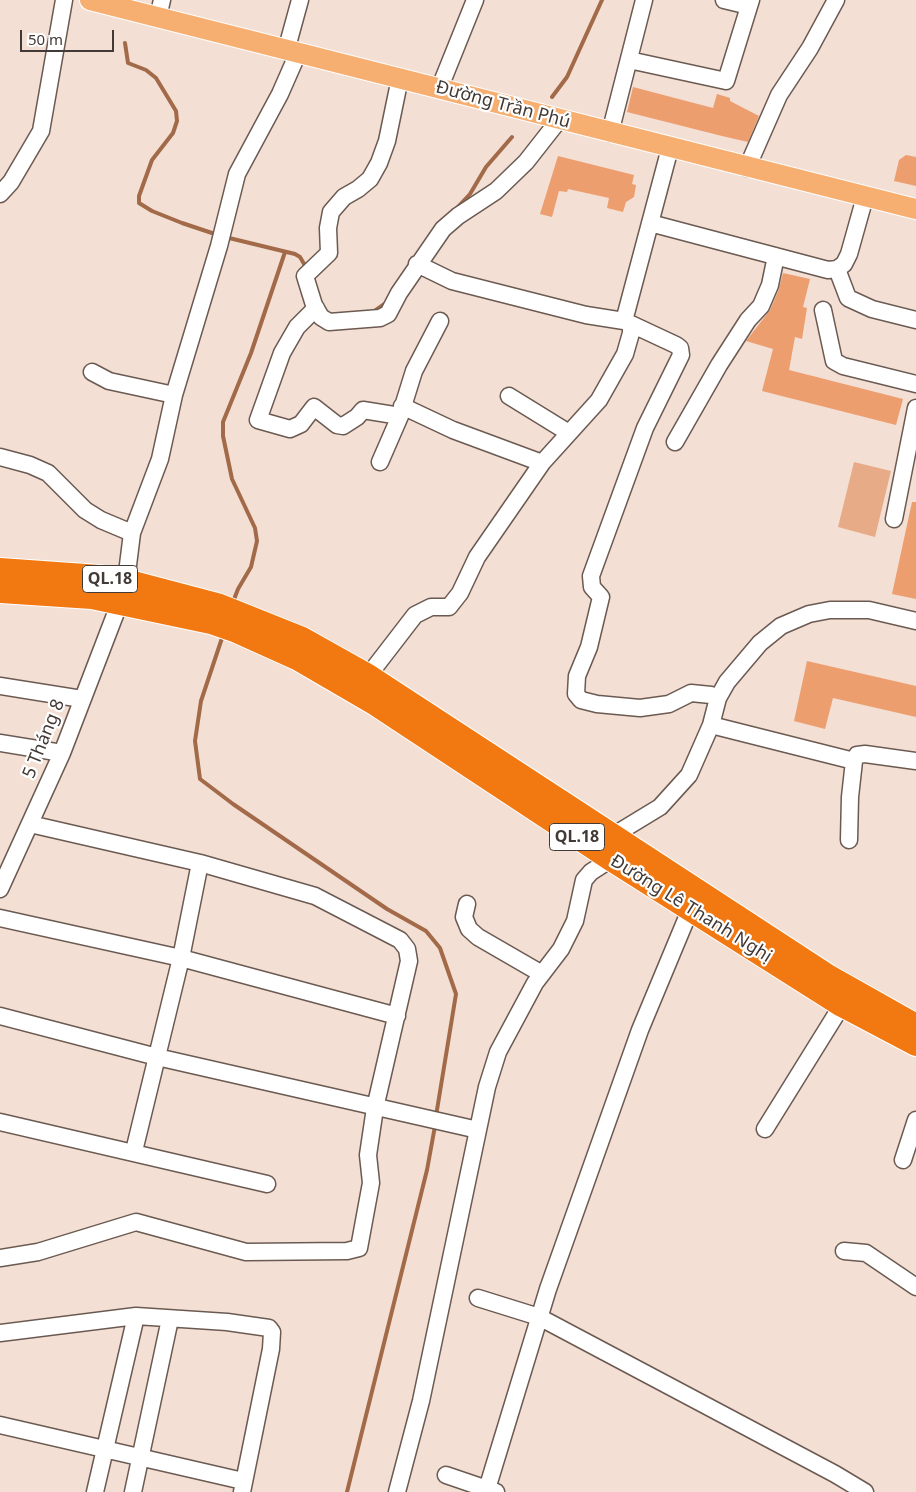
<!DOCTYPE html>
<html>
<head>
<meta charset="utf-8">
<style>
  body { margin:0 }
  #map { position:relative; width:916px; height:1492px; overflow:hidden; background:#f3dfd4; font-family:"Noto Sans",sans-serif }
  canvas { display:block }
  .scale { position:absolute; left:20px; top:30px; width:94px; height:22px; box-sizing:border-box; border:2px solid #423a36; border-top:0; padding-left:6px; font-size:15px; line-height:18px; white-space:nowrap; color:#423a36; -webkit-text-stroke:4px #fff; paint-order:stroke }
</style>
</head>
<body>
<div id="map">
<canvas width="916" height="1492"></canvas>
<div class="scale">50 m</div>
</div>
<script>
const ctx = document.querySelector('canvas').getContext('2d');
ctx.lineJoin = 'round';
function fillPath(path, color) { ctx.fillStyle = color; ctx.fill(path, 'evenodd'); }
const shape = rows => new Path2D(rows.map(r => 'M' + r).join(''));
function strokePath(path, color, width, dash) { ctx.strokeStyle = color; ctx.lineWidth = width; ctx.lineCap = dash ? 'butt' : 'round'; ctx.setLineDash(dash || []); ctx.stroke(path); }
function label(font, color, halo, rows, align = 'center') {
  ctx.font = font + ' "Noto Sans",sans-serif'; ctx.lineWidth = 4.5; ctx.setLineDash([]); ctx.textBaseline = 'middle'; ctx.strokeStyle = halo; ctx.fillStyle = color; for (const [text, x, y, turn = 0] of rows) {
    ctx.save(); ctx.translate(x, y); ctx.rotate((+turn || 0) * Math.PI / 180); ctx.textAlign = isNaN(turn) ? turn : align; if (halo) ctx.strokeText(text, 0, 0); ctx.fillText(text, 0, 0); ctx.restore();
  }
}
const green = shape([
  [854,462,891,471,875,537,838,527]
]);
const stream = shape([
  [125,43,128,63,146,70,156,78,176,111,177,121,173,133,152,160,139,196,139,203,152,211,182,223,218,235],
  [552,97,567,77,602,0],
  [455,210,470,194,486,167,512,137],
  [225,237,295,254,300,257,307,269],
  [373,312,386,303],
  [233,602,238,589,251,567,257,541,255,528,232,479,223,436,223,422,251,353,285,252],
  [223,635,201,701,195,741,200,779,233,804,387,909,426,931,440,948,456,994,436,1116],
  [347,1492,427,1170,435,1126]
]);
const building = shape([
  [633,87,713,108,717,94,730,98,730,101,759,116,748,142,722,136,627,112],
  [906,155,916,157,916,186,894,181,899,160],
  [558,156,634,175,632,184,636,185,634,197,626,202,623,212,607,208,609,198,568,189,567,192,559,191,552,217,540,214],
  [783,273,810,279,803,307,807,308,802,339,795,337,789,370,903,399,896,425,762,391,773,349,746,341,770,310,779,289],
  [912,502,916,502,916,599,892,594],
  [807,661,916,686,916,717,833,698,825,729,794,721]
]);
const minor = shape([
  [724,0,749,6],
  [158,17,162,0],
  [286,51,300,0],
  [629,60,726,81,751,0],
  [400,78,387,141,379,163,370,179,358,189,344,197,331,212,328,228,329,253,305,276,314,305,321,317,329,322,380,318,388,314,399,293,443,229,458,216,496,191,526,162,559,120],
  [440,87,475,0],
  [610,133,644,0],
  [747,168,779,95,810,48,836,0],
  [0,194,11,182,41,131,64,0],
  [650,223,828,270,837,269,844,264,849,254,865,197],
  [837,269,848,298,872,309,916,320],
  [316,308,297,327,282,353,258,420,290,429,301,424,314,407,337,425,343,426,357,417,363,410,400,416],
  [823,310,834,361,843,366,916,384],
  [624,321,670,148],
  [631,324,676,345,680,348,681,355,645,428,591,576,592,587,601,597,589,647,577,676,576,694,581,700,597,704,640,708,669,704,691,693,711,695,718,698],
  [92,372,109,381,174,395],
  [509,396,569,433],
  [402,406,453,430,542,463],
  [675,442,719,365,748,320,761,306,770,285,776,256],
  [0,457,30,465,48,473,85,510,101,520,132,533],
  [380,462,400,416,414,371,440,321],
  [894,519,916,408],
  [126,581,132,533,160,459,174,395,219,246,237,174,280,94,298,53],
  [368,676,415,615,431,607,449,607,460,593,477,557,542,463,599,400,625,354,631,333,631,324,624,321,586,315,452,281,417,264],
  [0,686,82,699],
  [711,725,854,761],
  [0,743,62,753],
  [614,835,660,807,689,775,711,725,718,698,727,682,760,643,781,626,809,614,830,610,869,610,916,621],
  [849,840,850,797,854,761,857,755,865,754,916,761],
  [0,889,62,753,120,602],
  [467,904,464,917,469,929,478,937,542,974],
  [0,918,181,958,397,1016],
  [0,1016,157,1057,478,1130],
  [0,1122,267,1184],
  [765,1129,842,1005],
  [134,1151,181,958,200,863],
  [903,1160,916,1120],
  [844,1251,866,1253,916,1287],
  [0,1258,38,1252,136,1222,246,1252,347,1251,359,1248,371,1183,368,1155,375,1108,409,961,407,949,400,940,315,896,200,863,30,824],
  [478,1298,539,1317,835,1474,865,1492],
  [0,1333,136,1316,227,1322,269,1328,272,1332,271,1349,242,1492],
  [0,1425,243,1481],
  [446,1475,496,1492],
  [487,1489,548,1289,640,1030,690,910],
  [95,1492,136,1316],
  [133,1492,170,1319],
  [397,1492,421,1401,487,1087,498,1052,535,983,561,949,575,921,584,880,591,872,611,859]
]);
const major = shape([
  [90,0,916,209]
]);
const highway = shape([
  [0,570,99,577,126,581,217,605,302,639,368,676,829,977,916,1026],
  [0,591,92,597,211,622,237,631,297,658,376,704,611,859,842,1005,916,1044]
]);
const shields = [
  [110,579,55],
  [577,837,55]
];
const shieldNames = [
  ["QL.18",110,579],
  ["QL.18",577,837]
];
const streetNames = [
  ["Đường Trần Phú",503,105,15],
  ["5 Tháng 8",44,739,-68],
  ["Đường Lê Thanh Nghị",691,909,32]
];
fillPath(green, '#e8ab87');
strokePath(stream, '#a26a48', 4);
fillPath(building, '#ed9e6f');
strokePath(minor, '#6b5a51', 19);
strokePath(major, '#fff', 22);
strokePath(highway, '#fff', 26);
strokePath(minor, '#fff', 16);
strokePath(major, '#f7af71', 20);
strokePath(highway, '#f27912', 24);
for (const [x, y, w] of shields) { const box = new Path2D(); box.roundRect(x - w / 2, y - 13.5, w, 27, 4); ctx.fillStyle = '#fff'; ctx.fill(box); strokePath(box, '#423a36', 1); }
label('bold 16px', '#423a36', null, shieldNames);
label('18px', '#423a36', '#fff', streetNames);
</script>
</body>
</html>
